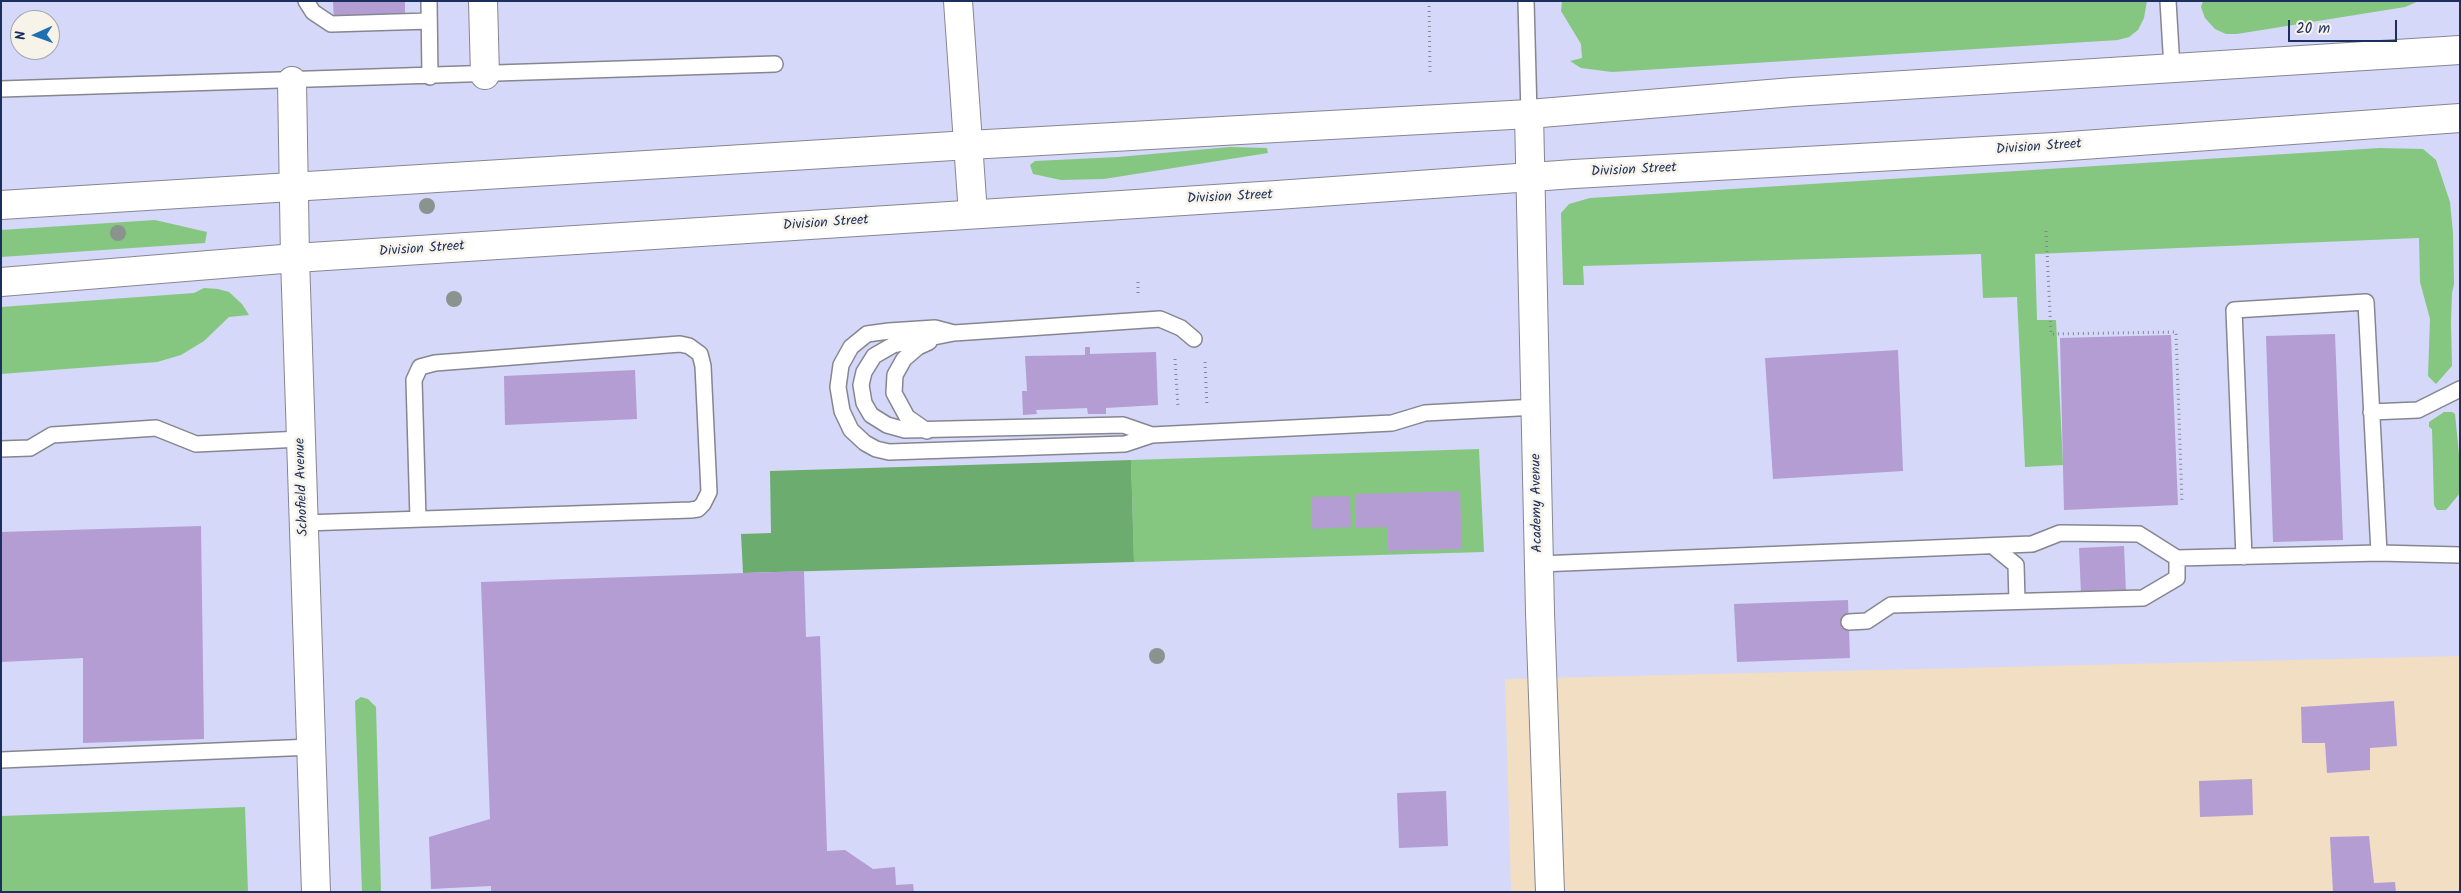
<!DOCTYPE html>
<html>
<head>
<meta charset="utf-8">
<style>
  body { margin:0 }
  #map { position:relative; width:2461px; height:893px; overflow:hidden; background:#f2dec2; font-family:Kalam,sans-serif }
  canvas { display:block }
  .frame { position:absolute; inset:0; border:2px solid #1b2f5e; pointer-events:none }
  .north { position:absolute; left:10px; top:10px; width:50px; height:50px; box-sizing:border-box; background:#f7f3e8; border:1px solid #9fa5b1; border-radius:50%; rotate:268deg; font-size:14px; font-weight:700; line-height:20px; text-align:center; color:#1b2f5e }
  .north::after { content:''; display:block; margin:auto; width:18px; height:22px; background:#1f6fb2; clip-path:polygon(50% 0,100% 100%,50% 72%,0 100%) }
  .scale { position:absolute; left:2288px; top:20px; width:109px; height:22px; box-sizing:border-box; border:2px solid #1b2f5e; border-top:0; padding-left:6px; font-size:15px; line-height:18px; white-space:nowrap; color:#1b2f5e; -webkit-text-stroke:4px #f7f3e8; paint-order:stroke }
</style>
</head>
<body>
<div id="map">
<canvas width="2461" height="893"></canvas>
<div class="frame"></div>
<div class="north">N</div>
<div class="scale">20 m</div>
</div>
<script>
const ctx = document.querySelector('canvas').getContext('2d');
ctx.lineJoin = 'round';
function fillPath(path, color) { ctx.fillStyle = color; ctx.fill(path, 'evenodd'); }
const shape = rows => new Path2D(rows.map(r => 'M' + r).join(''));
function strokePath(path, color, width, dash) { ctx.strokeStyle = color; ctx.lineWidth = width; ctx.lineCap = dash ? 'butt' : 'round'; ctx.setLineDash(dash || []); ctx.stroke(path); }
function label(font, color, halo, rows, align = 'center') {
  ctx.font = font + ' Kalam,sans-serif'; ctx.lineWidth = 5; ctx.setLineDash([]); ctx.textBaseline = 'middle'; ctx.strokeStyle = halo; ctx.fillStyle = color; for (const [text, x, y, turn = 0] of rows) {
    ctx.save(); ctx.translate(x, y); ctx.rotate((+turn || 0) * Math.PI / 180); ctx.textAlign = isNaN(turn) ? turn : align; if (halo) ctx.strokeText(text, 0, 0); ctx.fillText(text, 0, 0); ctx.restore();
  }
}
const built = shape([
  [1,1,2460,1,2460,656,1505,679,1511,892,1,892],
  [20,20,50,20,50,50,20,50]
]);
const green = shape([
  [1562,1,2147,1,2144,18,2138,30,2129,37,2118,40,1612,72,1581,68,1570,61,1582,58,1581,44,1561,11],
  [2203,1,2419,1,2405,7,2237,34,2226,34,2215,29,2205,18,2201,7],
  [1230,147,1267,148,1268,153,1104,179,1061,180,1033,174,1030,165,1035,161,1118,157],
  [2380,148,2423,149,2436,160,2450,202,2453,233,2454,284,2452,293,2451,322,2452,366,2436,384,2428,376,2430,319,2420,282,2419,238,2035,254,2037,320,2056,320,2063,465,2025,467,2017,297,1983,298,1981,254,1583,266,1584,285,1563,285,1561,213,1569,204,1590,198],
  [155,220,207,232,205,243,1,257,1,230],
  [204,288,218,289,229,292,242,304,249,315,229,317,204,341,181,355,157,362,1,374,1,307,194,293],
  [2444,412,2452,412,2455,414,2460,464,2460,493,2446,510,2437,510,2434,505,2432,429,2429,427,2429,422],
  [1479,449,1484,552,1134,562,1131,460],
  [361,697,368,699,376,707,381,892,362,892,355,701],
  [245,807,248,892,1,892,1,816]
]);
const forest = shape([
  [1131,460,1134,562,743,573,741,534,771,533,770,471]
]);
const building = shape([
  [333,1,405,1,405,19,334,22],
  [2335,334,2343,540,2273,542,2266,336],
  [2171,335,2178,505,2064,510,2060,338],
  [1085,347,1090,347,1090,354,1156,352,1158,405,1106,408,1106,414,1088,414,1087,408,1036,410,1037,414,1023,415,1022,391,1027,391,1025,356,1085,355],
  [1898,350,1903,471,1773,479,1765,358],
  [635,370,637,419,505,425,504,376],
  [1460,491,1462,549,1388,551,1387,527,1356,528,1356,494],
  [1350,496,1351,527,1312,529,1312,497],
  [201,526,204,739,83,743,83,658,1,662,1,532],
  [2124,546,2126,592,2081,594,2079,548],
  [804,571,806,637,820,636,827,851,845,850,873,869,895,867,896,885,913,884,914,892,491,892,491,886,431,889,429,837,490,819,481,582],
  [1848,600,1850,658,1737,662,1734,604],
  [2394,701,2397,746,2370,748,2370,770,2327,773,2325,743,2302,743,2301,707],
  [2252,779,2253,815,2200,817,2199,781],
  [1446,791,1448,846,1399,848,1397,793],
  [2369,836,2374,883,2395,882,2396,892,2333,892,2330,837]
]);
const path = shape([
  [1429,1,1430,72],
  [2046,231,2051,334,2176,332,2182,503],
  [1138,282,1138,294],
  [1175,359,1178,408],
  [1205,362,1207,406]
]);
const service = shape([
  [306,1,313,12,331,24,429,21],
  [429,1,430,77],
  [1526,1,1529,114],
  [2168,1,2172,68],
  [1,89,775,64],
  [954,333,935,328,889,331,867,334,851,347,841,365,838,387,842,411,851,430,865,443,876,449,889,452,1125,444,1152,435,1392,423,1425,413,1536,407],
  [2371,412,2418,410,2460,389],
  [927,431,907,417,894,393,895,375,904,359,918,347,929,342],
  [1152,435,1123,425,905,430,887,425,871,415,864,403,861,385,864,372,874,356,893,345,954,333,1160,319,1181,328,1194,339],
  [1,449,30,448,52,435,156,428,196,444,301,439],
  [304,523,691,510,698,509,703,504,709,492,703,366,700,354,689,346,680,344,435,363,420,367,414,380,418,519],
  [1994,547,2016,565,2017,601],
  [2244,557,2234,310,2366,302,2379,553],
  [1539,564,2032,544,2060,533,2139,534,2177,558,2379,553,2460,555],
  [1849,622,1867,621,1891,605,2143,598,2177,578,2177,558],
  [1,760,312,747]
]);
const minor = shape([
  [483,1,485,75],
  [958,1,973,214],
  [292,81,295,258,316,892],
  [1529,114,1540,612,1550,892]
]);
const secondary = shape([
  [1,205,969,145,1529,114,1793,92,2460,50],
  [1,282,295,258,1277,195,1574,174,2055,147,2460,118]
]);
const trees = [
  [427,206],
  [118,233],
  [454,299],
  [1157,656]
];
const streetNames = [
  ["Division Street",2039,148,-4],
  ["Division Street",1634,171,-3],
  ["Division Street",1230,198,-3],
  ["Division Street",826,224,-4],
  ["Division Street",422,250,-4],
  ["Schofield Avenue",303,487,-92],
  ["Academy Avenue",1538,503,-91]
];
fillPath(built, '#d5d8f9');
fillPath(green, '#85c780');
fillPath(forest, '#6cac6e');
fillPath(building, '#b39dd3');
strokePath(service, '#868690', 18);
strokePath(minor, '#868690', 30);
strokePath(secondary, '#868690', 30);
strokePath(path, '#868690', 3, [1, 4]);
strokePath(service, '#fff', 15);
strokePath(minor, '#fff', 28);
strokePath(secondary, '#fff', 28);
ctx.fillStyle = '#8b938f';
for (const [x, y] of trees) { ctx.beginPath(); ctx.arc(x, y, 8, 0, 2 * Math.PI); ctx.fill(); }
label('14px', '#1b2f5e', '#f7f3e8', streetNames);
</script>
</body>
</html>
